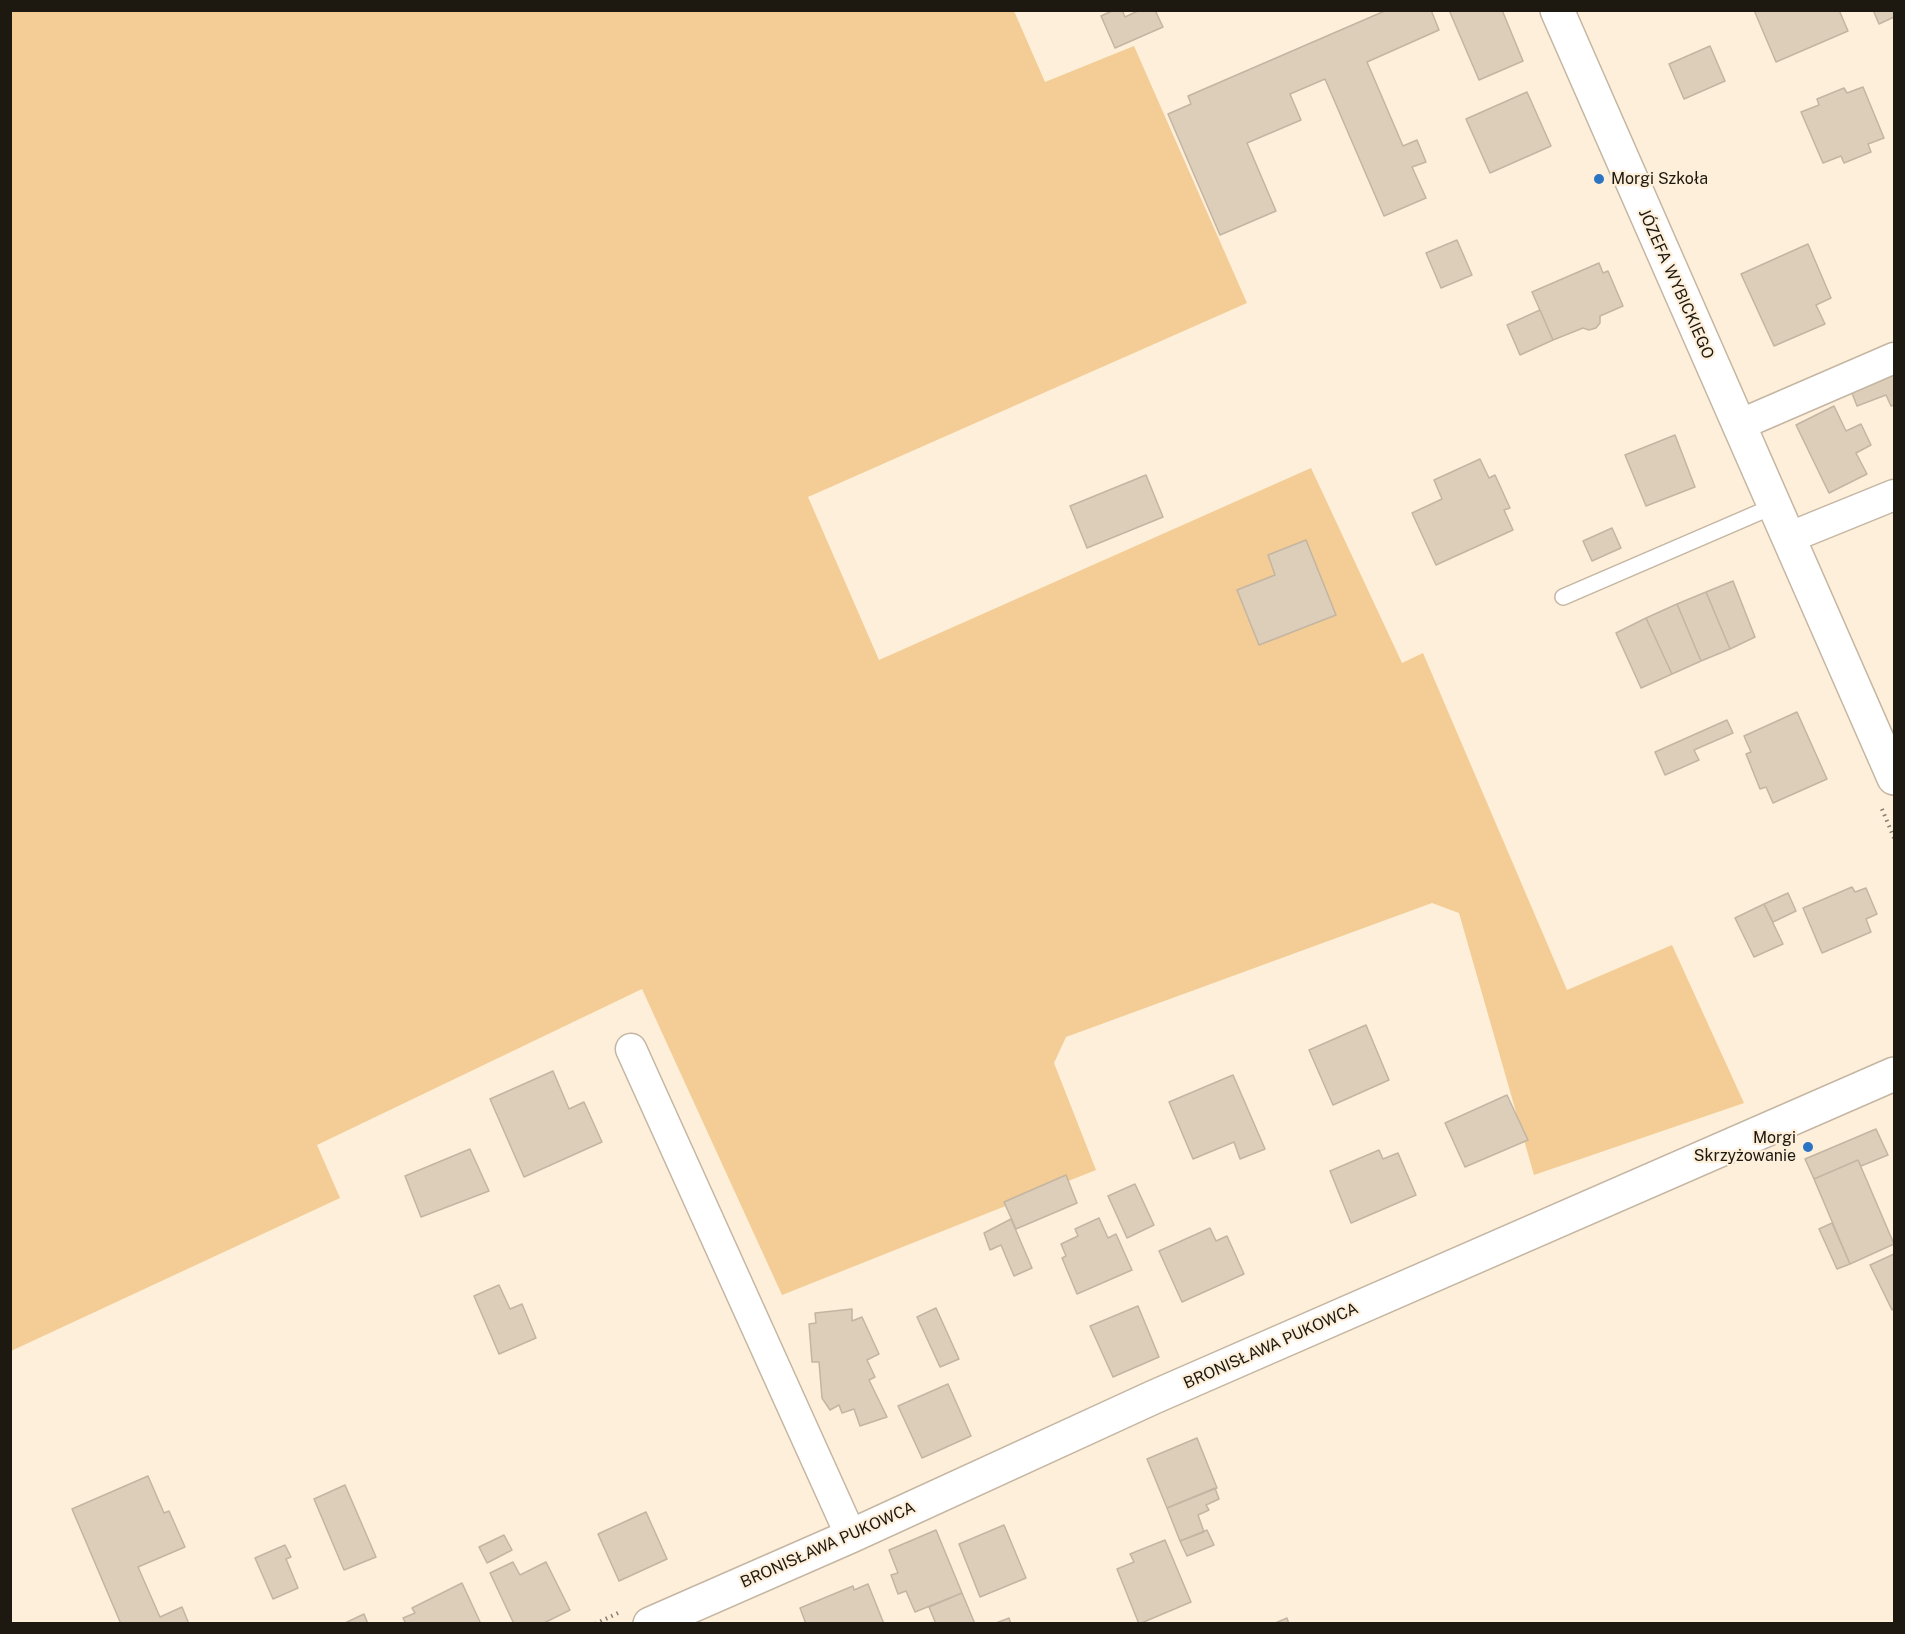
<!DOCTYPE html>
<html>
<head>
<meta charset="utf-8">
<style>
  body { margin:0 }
  #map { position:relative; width:1905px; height:1634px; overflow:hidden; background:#fdefda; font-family:"Public Sans",sans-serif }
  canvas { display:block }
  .frame { position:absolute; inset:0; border:12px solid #1d1810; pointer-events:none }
</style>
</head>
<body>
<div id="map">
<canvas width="1905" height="1634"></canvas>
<div class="frame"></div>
</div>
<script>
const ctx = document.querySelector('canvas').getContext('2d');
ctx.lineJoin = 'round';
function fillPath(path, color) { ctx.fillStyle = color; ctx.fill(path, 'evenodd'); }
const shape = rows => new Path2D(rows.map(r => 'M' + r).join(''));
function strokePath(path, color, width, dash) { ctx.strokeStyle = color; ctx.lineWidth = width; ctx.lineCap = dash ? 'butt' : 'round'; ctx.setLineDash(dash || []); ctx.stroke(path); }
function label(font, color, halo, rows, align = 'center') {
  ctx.font = font + ' "Public Sans",sans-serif'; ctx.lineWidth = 4.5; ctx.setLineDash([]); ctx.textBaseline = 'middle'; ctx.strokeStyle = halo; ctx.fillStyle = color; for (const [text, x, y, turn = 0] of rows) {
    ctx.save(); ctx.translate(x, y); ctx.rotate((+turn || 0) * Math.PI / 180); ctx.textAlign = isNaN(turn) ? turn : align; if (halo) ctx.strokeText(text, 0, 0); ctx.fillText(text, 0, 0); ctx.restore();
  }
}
const green = shape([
  [10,11,1014,11,1045,82,1134,46,1247,303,808,497,879,660,1311,468,1402,663,1423,653,1567,990,1672,945,1744,1103,1534,1175,1459,913,1432,903,1066,1037,1054,1063,1096,1170,782,1295,642,989,317,1145,340,1198,11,1351]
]);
const building = shape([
  [1114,10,1122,10,1125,17,1140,10,1155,10,1163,27,1115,48,1101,16,1114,10],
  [1387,10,1431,10,1439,30,1367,62,1403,146,1417,140,1426,162,1412,167,1426,198,1384,216,1325,79,1290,94,1301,120,1247,143,1276,211,1220,235,1168,114,1191,104,1188,96,1387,10],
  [1449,10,1502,10,1523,61,1479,80,1449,10],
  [1754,10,1839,10,1848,31,1776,62,1754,10],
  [1873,10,1894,10,1894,17,1879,24,1873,10],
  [1710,46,1725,81,1684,99,1669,64,1710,46],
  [1863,87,1884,138,1868,144,1871,152,1844,163,1841,156,1823,163,1801,112,1819,105,1817,99,1844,88,1847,93,1863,87],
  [1527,92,1551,146,1490,173,1466,119,1527,92],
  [1457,240,1472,275,1441,288,1426,253,1457,240],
  [1808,244,1831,298,1816,305,1825,324,1774,346,1741,274,1808,244],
  [1599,263,1603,273,1608,271,1623,306,1600,316,1600,323,1596,328,1589,330,1583,328,1553,340,1532,292,1599,263],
  [1540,310,1553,340,1520,355,1507,325,1540,310],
  [1894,372,1894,405,1891,406,1886,395,1857,406,1850,388,1894,372],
  [1834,406,1846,431,1861,424,1871,445,1856,453,1867,474,1829,493,1796,425,1834,406],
  [1675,435,1695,487,1646,506,1625,455,1675,435],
  [1480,459,1489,478,1495,475,1510,508,1504,510,1513,530,1436,565,1412,513,1442,499,1434,480,1480,459],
  [1146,475,1163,517,1087,548,1070,506,1146,475],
  [1612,528,1621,548,1592,561,1583,541,1612,528],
  [1306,540,1336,615,1259,645,1237,590,1275,575,1268,555,1306,540],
  [1733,581,1755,637,1730,649,1706,592,1733,581],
  [1706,592,1730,649,1701,661,1677,604,1706,592],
  [1677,604,1701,661,1672,674,1646,618,1677,604],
  [1646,618,1672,674,1641,688,1616,633,1646,618],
  [1797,712,1827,779,1773,803,1766,787,1760,789,1746,754,1751,752,1744,736,1797,712],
  [1727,720,1733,733,1694,750,1699,760,1665,775,1655,752,1727,720],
  [1852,887,1855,892,1866,888,1877,914,1866,919,1871,932,1822,953,1803,908,1852,887],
  [1788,893,1796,911,1773,922,1764,904,1788,893],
  [1764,904,1783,944,1754,957,1735,918,1764,904],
  [1366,1025,1389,1080,1333,1105,1309,1050,1366,1025],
  [553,1071,569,1109,584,1102,602,1142,524,1177,490,1099,553,1071],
  [1233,1075,1265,1149,1240,1159,1234,1142,1193,1159,1169,1102,1233,1075],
  [1507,1095,1528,1140,1465,1167,1445,1123,1507,1095],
  [1876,1129,1888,1155,1861,1166,1858,1160,1814,1179,1805,1159,1876,1129],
  [470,1149,489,1191,421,1217,405,1176,470,1149],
  [1379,1150,1383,1159,1398,1153,1416,1195,1351,1223,1330,1171,1379,1150],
  [1858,1160,1894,1244,1850,1264,1814,1179,1858,1160],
  [1066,1175,1077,1203,1016,1229,1004,1202,1066,1175],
  [1135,1184,1154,1225,1127,1238,1108,1196,1135,1184],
  [1099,1218,1108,1238,1116,1234,1132,1270,1077,1294,1062,1258,1066,1256,1061,1244,1078,1236,1075,1229,1099,1218],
  [1011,1219,1032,1268,1014,1276,1001,1245,990,1250,984,1233,1011,1219],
  [1832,1223,1850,1264,1837,1269,1819,1229,1832,1223],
  [1210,1228,1216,1241,1227,1236,1244,1274,1182,1302,1159,1251,1210,1228],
  [1894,1254,1894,1308,1892,1310,1870,1265,1894,1254],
  [499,1285,510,1309,522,1304,536,1338,499,1354,474,1296,499,1285],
  [1138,1306,1159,1357,1113,1377,1090,1326,1138,1306],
  [936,1308,959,1359,940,1367,917,1317,936,1308],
  [852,1309,852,1321,862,1317,879,1354,867,1360,875,1377,869,1380,887,1417,860,1426,854,1409,842,1413,839,1405,830,1410,822,1398,819,1362,812,1362,809,1324,816,1323,815,1313,852,1309],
  [948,1384,971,1436,922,1458,898,1406,948,1384],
  [1197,1438,1217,1488,1167,1508,1147,1459,1197,1438],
  [148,1476,164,1513,169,1511,185,1547,138,1567,160,1617,182,1607,189,1624,121,1624,72,1509,148,1476],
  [345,1485,376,1557,344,1570,314,1499,345,1485],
  [1215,1488,1219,1499,1206,1505,1209,1510,1198,1515,1204,1532,1180,1541,1167,1508,1215,1488],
  [646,1512,667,1559,619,1581,598,1534,646,1512],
  [1004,1525,1026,1578,980,1597,959,1544,1004,1525],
  [936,1530,962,1593,915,1612,906,1591,898,1594,891,1575,898,1573,889,1550,936,1530],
  [1207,1530,1214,1545,1187,1556,1180,1541,1207,1530],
  [504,1535,512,1550,487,1563,479,1547,504,1535],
  [1165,1540,1191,1602,1139,1624,1117,1569,1134,1562,1130,1554,1165,1540],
  [285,1545,291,1557,286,1559,298,1588,273,1599,255,1558,285,1545],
  [513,1562,520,1575,546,1562,570,1610,542,1624,514,1624,490,1573,513,1562],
  [462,1583,481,1624,406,1624,403,1618,415,1613,412,1608,462,1583],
  [868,1584,884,1624,806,1624,800,1608,853,1586,854,1590,868,1584],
  [962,1593,975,1624,936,1624,929,1607,962,1593],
  [364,1614,368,1624,343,1624,364,1614],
  [1009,1618,1011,1624,996,1624,996,1623,1009,1618],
  [1287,1618,1289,1624,1273,1624,1287,1618]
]);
const path = shape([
  [1882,809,1894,838],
  [595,1624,618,1613]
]);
const lane = shape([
  [1563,597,1774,506]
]);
const street = shape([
  [1739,425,1894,358],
  [1788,538,1894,495],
  [631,1049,851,1536]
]);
const secondary = shape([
  [1557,10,1894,778],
  [650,1624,851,1536,1154,1397,1894,1074]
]);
const markers = [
  [1599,179,6,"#2b73c3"],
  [1808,1147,6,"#2b73c3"]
];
const poiNames = [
  ["Morgi Szkoła",1611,179],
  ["Morgi",1796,1138,"right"],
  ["Skrzyżowanie",1796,1156,"right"]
];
const streetNames = [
  ["JÓZEFA WYBICKIEGO",1676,284,66],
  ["BRONISŁAWA PUKOWCA",1271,1346,-24],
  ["BRONISŁAWA PUKOWCA",828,1545,-24]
];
fillPath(green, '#f3cd95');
fillPath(building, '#dcceb9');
strokePath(building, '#c3b5a2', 1.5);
strokePath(lane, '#c4b6a2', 18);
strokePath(street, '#c4b6a2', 33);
strokePath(secondary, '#c4b6a2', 36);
strokePath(path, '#877e70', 4, [1.5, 4.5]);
strokePath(lane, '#fff', 15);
strokePath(street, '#fff', 30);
strokePath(secondary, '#fff', 33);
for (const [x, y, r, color] of markers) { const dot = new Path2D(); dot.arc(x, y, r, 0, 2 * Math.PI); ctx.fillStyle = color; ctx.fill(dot); strokePath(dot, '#fdefda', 2); }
label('16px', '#1d1810', '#fdefda', poiNames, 'left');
label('16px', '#1d1810', '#fdefda', streetNames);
</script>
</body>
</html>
